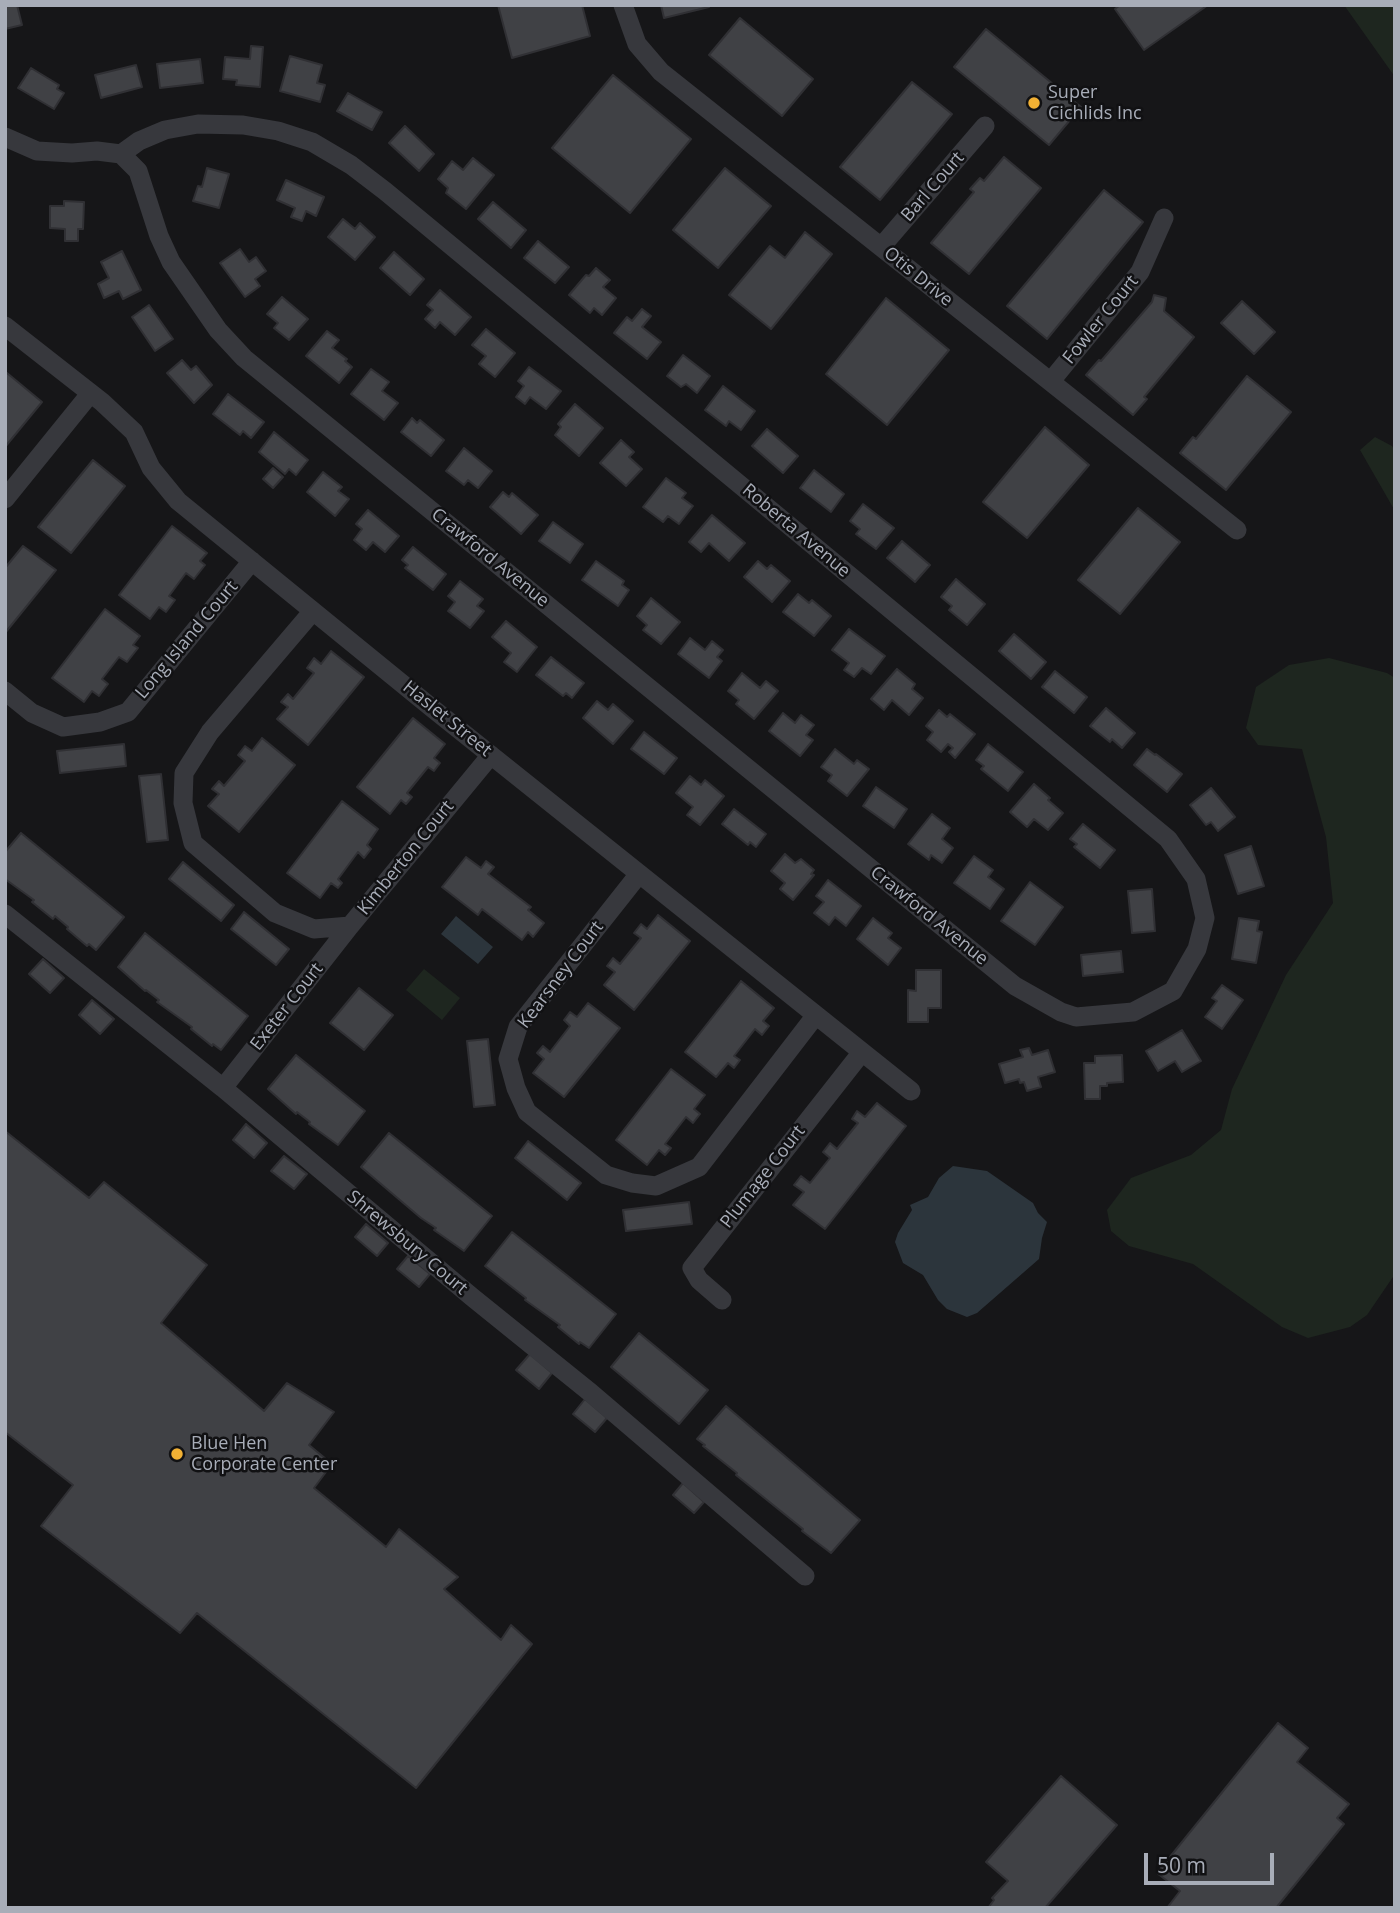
<!DOCTYPE html>
<html>
<head>
<meta charset="utf-8">
<style>
  body { margin:0 }
  #map { position:relative; width:1400px; height:1913px; overflow:hidden; background:#161618; font-family:"Open Sans",sans-serif }
  canvas { display:block }
  .frame { position:absolute; inset:0; border:7px solid #a8adb8; pointer-events:none }
  .scale { position:absolute; left:1144px; top:1853px; width:130px; height:32px; box-sizing:border-box; border:4px solid #a8adb8; border-top:0; padding-left:9px; font-size:21px; line-height:24px; white-space:nowrap; color:#a8adb8; -webkit-text-stroke:5px #111113; paint-order:stroke }
</style>
</head>
<body>
<div id="map">
<canvas width="1400" height="1913"></canvas>
<div class="frame"></div>
<div class="scale">50 m</div>
</div>
<script>
const ctx = document.querySelector('canvas').getContext('2d');
ctx.lineJoin = 'round';
function fillPath(path, color) { ctx.fillStyle = color; ctx.fill(path, 'evenodd'); }
const shape = rows => new Path2D(rows.map(r => 'M' + r).join(''));
function strokePath(path, color, width, dash) { ctx.strokeStyle = color; ctx.lineWidth = width; ctx.lineCap = dash ? 'butt' : 'round'; ctx.setLineDash(dash || []); ctx.stroke(path); }
function label(font, color, halo, rows, align = 'center') {
  ctx.font = font + ' "Open Sans",sans-serif'; ctx.lineWidth = 5; ctx.setLineDash([]); ctx.textBaseline = 'middle'; ctx.strokeStyle = halo; ctx.fillStyle = color; for (const [text, x, y, turn = 0] of rows) {
    ctx.save(); ctx.translate(x, y); ctx.rotate((+turn || 0) * Math.PI / 180); ctx.textAlign = isNaN(turn) ? turn : align; if (halo) ctx.strokeText(text, 0, 0); ctx.fillText(text, 0, 0); ctx.restore();
  }
}
const green = shape([
  [1344,5,1395,5,1395,77],
  [1375,437,1392,446,1395,451,1395,511,1360,450],
  [1329,658,1387,673,1395,678,1395,1274,1367,1315,1350,1327,1308,1338,1282,1327,1193,1264,1129,1246,1111,1231,1107,1210,1131,1178,1191,1155,1221,1130,1232,1089,1286,975,1333,903,1326,837,1302,749,1258,745,1246,728,1256,687,1289,665],
  [424,969,460,998,442,1020,406,990]
]);
const water = shape([
  [456,916,493,947,478,964,441,934],
  [953,1166,987,1171,1033,1203,1038,1213,1047,1222,1042,1238,1039,1259,977,1313,967,1317,947,1309,938,1300,923,1275,903,1263,895,1242,898,1233,912,1210,910,1205,928,1197,939,1178]
]);
const building = shape([
  [5,5,17,5,22,25,5,29,5,5],
  [498,5,582,5,590,36,512,58,498,5],
  [661,5,709,5,709,7,664,18,661,5],
  [1120,5,1208,5,1144,50,1115,9,1120,5],
  [740,18,813,79,782,116,709,55,740,18],
  [986,29,1081,107,1049,145,954,67,986,29],
  [251,46,263,47,260,87,236,85,237,80,223,79,225,57,250,59,251,46],
  [290,56,322,65,317,83,325,85,320,102,280,91,290,56],
  [200,59,203,83,160,88,157,64,200,59],
  [136,65,142,87,101,98,95,75,136,65],
  [31,68,59,85,57,89,64,93,54,109,18,88,31,68],
  [613,75,691,139,630,213,552,148,613,75],
  [912,82,952,114,880,200,840,167,912,82],
  [348,93,382,112,372,130,337,111,348,93],
  [405,126,434,154,419,171,389,143,405,126],
  [1004,157,1041,188,969,274,931,243,974,192,970,189,980,178,984,181,1004,157],
  [473,158,494,175,466,209,446,193,448,188,438,179,452,161,463,170,473,158],
  [207,168,229,174,219,208,193,201,198,186,202,187,207,168],
  [725,168,771,206,718,268,673,230,725,168],
  [286,180,324,197,316,216,306,211,302,221,291,217,295,208,277,200,286,180],
  [1104,190,1143,222,1047,339,1007,306,1104,190],
  [64,201,84,202,83,229,78,229,78,241,65,241,65,229,50,228,50,206,64,206,64,201],
  [493,202,526,230,511,248,478,219,493,202],
  [343,219,355,229,360,223,375,237,355,260,328,237,343,219],
  [805,232,832,254,771,329,729,295,770,246,785,258,805,232],
  [538,241,569,267,555,283,524,258,538,241],
  [240,249,249,262,256,257,266,271,255,279,260,286,245,297,220,263,240,249],
  [122,251,141,290,123,299,119,291,104,298,98,284,109,278,101,262,122,251],
  [394,252,424,279,410,295,380,268,394,252],
  [596,268,610,280,603,287,616,298,602,315,594,308,590,313,569,295,586,275,589,276,596,268],
  [440,290,471,317,455,335,440,322,435,328,425,319,433,310,427,305,440,290],
  [1154,295,1166,298,1164,311,1194,337,1144,397,1147,399,1133,415,1086,375,1099,360,1101,361,1152,302,1154,295],
  [282,297,308,319,289,340,274,328,278,323,267,314,282,297],
  [886,298,949,350,887,425,826,374,886,298],
  [1242,301,1275,332,1254,354,1221,323,1242,301],
  [149,305,173,339,155,351,132,317,149,305],
  [642,309,651,316,642,327,661,342,647,359,614,333,627,317,632,321,642,309],
  [486,329,515,353,495,377,479,364,486,356,472,345,486,329],
  [327,331,339,340,332,348,347,359,345,361,352,367,339,383,306,356,327,331],
  [683,355,710,376,697,393,686,384,681,387,667,376,683,355],
  [182,360,191,370,196,366,212,385,194,403,167,373,182,360],
  [529,367,561,391,546,409,530,397,525,404,516,397,524,386,518,381,529,367],
  [371,369,389,382,382,391,398,403,384,420,351,394,371,369],
  [7,373,42,402,5,447,5,376,7,373],
  [1247,376,1291,412,1226,490,1180,453,1193,437,1196,439,1247,376],
  [723,386,755,411,741,430,729,421,726,426,705,410,723,386],
  [228,394,264,422,251,438,243,431,240,435,213,414,228,394],
  [575,404,603,428,579,456,555,435,561,427,558,424,575,404],
  [412,418,417,423,420,420,444,440,431,456,401,432,412,418],
  [1045,427,1089,465,1027,538,983,502,1045,427],
  [767,429,798,456,783,473,752,446,767,429],
  [274,432,308,460,296,475,289,469,285,474,259,452,274,432],
  [621,440,634,452,629,457,642,469,626,486,600,463,621,440],
  [464,448,492,471,478,488,468,480,464,485,446,471,464,448],
  [93,460,125,486,71,553,38,527,93,460],
  [273,468,283,477,273,488,263,479,273,468],
  [814,470,844,494,831,512,800,488,814,470],
  [323,472,342,487,338,491,349,499,335,516,307,492,323,472],
  [666,478,686,493,682,498,693,506,679,524,668,516,663,522,643,507,666,478],
  [503,492,509,497,512,493,538,515,521,534,490,507,503,492],
  [863,504,894,528,876,549,856,534,860,529,850,521,863,504],
  [1138,508,1180,542,1120,614,1078,580,1138,508],
  [368,510,399,536,385,552,373,542,366,550,354,540,362,529,356,524,368,510],
  [712,515,745,543,729,561,709,543,701,552,689,542,712,515],
  [553,522,583,544,570,563,539,541,553,522],
  [172,526,207,553,200,561,205,565,194,579,186,573,169,596,175,600,166,612,159,607,150,619,119,595,172,526],
  [902,541,930,565,915,582,887,558,902,541],
  [23,546,56,570,5,633,5,568,23,546],
  [413,547,446,574,433,590,405,568,408,565,402,560,413,547],
  [596,561,624,581,622,585,629,590,618,606,582,580,596,561],
  [758,561,767,569,771,565,790,581,772,602,744,577,758,561],
  [956,579,985,604,967,625,949,610,952,606,941,597,956,579],
  [460,581,483,599,477,606,484,611,470,628,448,611,455,602,448,596,460,581],
  [798,594,809,603,812,600,831,616,814,636,783,612,798,594],
  [651,598,680,622,661,644,643,630,647,625,637,616,651,598],
  [105,609,140,636,133,645,138,648,127,662,119,657,102,679,108,684,99,696,92,691,84,702,52,678,105,609],
  [506,621,537,647,517,672,504,662,511,653,492,637,506,621],
  [849,629,885,656,871,674,862,668,854,677,844,670,849,663,832,650,849,629],
  [1014,634,1046,662,1031,679,999,651,1014,634],
  [690,638,705,650,712,641,723,650,717,657,722,661,709,678,678,654,690,638],
  [331,651,364,677,308,745,277,719,288,707,281,702,288,694,293,699,314,673,307,668,314,658,321,664,331,651],
  [551,657,584,683,572,698,566,693,563,696,536,675,551,657],
  [897,669,915,684,912,689,923,698,909,715,892,700,884,710,871,699,897,669],
  [1055,671,1087,697,1074,713,1042,687,1055,671],
  [742,673,760,688,766,681,778,691,754,719,736,704,739,700,728,691,742,673],
  [597,701,608,710,613,704,633,721,613,744,583,718,597,701],
  [1106,708,1135,733,1122,748,1112,739,1110,742,1090,726,1106,708],
  [939,710,947,717,950,714,975,734,955,758,949,752,953,748,948,744,941,752,927,740,933,732,926,726,939,710],
  [783,713,795,723,801,715,814,725,806,735,813,740,800,756,769,731,783,713],
  [413,718,445,744,434,758,440,763,434,771,428,767,407,793,412,797,406,804,401,800,390,814,357,787,413,718],
  [644,732,677,758,664,774,631,749,644,732],
  [262,738,295,765,239,832,208,806,219,794,212,789,219,781,224,786,245,761,238,755,245,746,252,751,262,738],
  [124,744,126,766,60,773,57,751,124,744],
  [988,744,1023,772,1008,791,981,769,984,766,976,760,988,744],
  [835,749,854,764,857,760,869,769,847,796,828,781,832,775,821,767,835,749],
  [1147,749,1155,755,1156,754,1182,774,1167,792,1134,765,1147,749],
  [161,774,168,840,147,842,139,776,161,774],
  [690,776,701,785,705,780,724,796,700,825,687,815,693,807,676,793,690,776],
  [1034,784,1050,798,1048,800,1063,813,1048,830,1034,819,1027,827,1010,812,1034,784],
  [876,787,907,809,894,828,863,806,876,787],
  [1211,788,1235,817,1218,831,1211,822,1206,825,1190,805,1211,788],
  [342,801,378,829,367,845,371,849,364,858,358,852,338,879,342,883,338,888,331,883,320,898,287,873,342,801],
  [734,809,766,834,756,847,750,842,748,845,722,824,734,809],
  [932,814,950,828,942,839,953,848,942,863,931,855,929,860,908,844,932,814],
  [1083,824,1115,850,1100,868,1074,847,1077,844,1070,839,1083,824],
  [21,833,124,917,96,950,89,944,87,946,67,929,68,927,55,916,53,919,32,902,34,900,5,879,5,852,21,833],
  [1251,846,1264,886,1238,894,1225,855,1251,846],
  [785,854,795,863,801,859,814,870,811,874,814,875,793,900,780,889,785,883,771,871,785,854],
  [974,856,993,870,988,877,1004,889,990,909,954,883,974,856],
  [466,857,481,868,486,861,494,867,488,874,531,907,528,910,544,923,533,937,528,932,522,940,482,909,478,915,442,887,466,857],
  [183,862,234,905,221,921,169,879,183,862],
  [828,880,861,906,846,926,835,917,829,925,814,913,824,902,816,896,828,880],
  [1030,882,1063,907,1035,945,1001,921,1030,882],
  [1152,889,1155,931,1132,933,1128,891,1152,889],
  [244,912,289,949,276,965,231,929,244,912],
  [658,915,690,941,634,1010,604,985,615,972,607,966,613,958,620,964,641,938,634,933,641,924,647,929,658,915],
  [873,918,892,933,888,938,901,948,888,965,857,939,873,918],
  [1239,918,1259,921,1257,931,1262,932,1256,963,1232,959,1239,918],
  [145,933,248,1016,221,1050,213,1044,212,1046,191,1029,192,1027,157,1002,159,1000,146,990,145,991,118,967,145,933],
  [1121,951,1123,972,1083,976,1081,955,1121,951],
  [43,959,64,978,50,993,29,974,43,959],
  [916,970,941,970,941,1008,928,1008,928,1022,908,1022,908,990,916,991,916,970],
  [741,981,774,1008,763,1021,769,1026,762,1035,755,1029,734,1056,740,1060,734,1068,728,1063,716,1077,685,1052,741,981],
  [1222,985,1243,1000,1222,1029,1205,1017,1217,1001,1212,998,1222,985],
  [359,988,393,1015,364,1050,330,1023,359,988],
  [92,1000,114,1019,100,1034,79,1015,92,1000],
  [588,1003,620,1028,564,1097,533,1073,544,1059,537,1053,543,1046,550,1052,570,1026,564,1020,570,1012,577,1017,588,1003],
  [1182,1030,1201,1061,1182,1072,1175,1061,1158,1071,1146,1051,1182,1030],
  [488,1039,495,1105,474,1107,467,1041,488,1039],
  [1029,1048,1032,1055,1048,1050,1055,1072,1038,1077,1041,1087,1027,1091,1024,1082,1020,1083,1019,1079,1005,1083,999,1064,1023,1057,1020,1050,1029,1048],
  [296,1055,365,1111,338,1145,309,1124,310,1122,297,1112,296,1114,268,1089,296,1055],
  [1122,1055,1123,1082,1107,1083,1107,1086,1100,1086,1100,1099,1085,1099,1084,1063,1095,1063,1095,1056,1122,1055],
  [671,1069,705,1095,694,1109,700,1114,693,1123,686,1117,665,1144,671,1148,665,1155,659,1150,647,1165,616,1140,671,1069],
  [877,1103,906,1126,825,1229,793,1205,804,1192,794,1185,801,1176,810,1183,830,1158,823,1152,830,1143,837,1149,858,1123,852,1119,857,1111,865,1117,877,1103],
  [246,1124,267,1143,254,1158,233,1140,246,1124],
  [5,1131,89,1198,104,1182,207,1265,161,1323,264,1411,287,1383,334,1412,309,1445,332,1464,314,1488,386,1547,399,1529,458,1577,444,1589,501,1640,511,1625,532,1644,416,1788,197,1613,180,1633,41,1526,73,1485,5,1432,5,1131],
  [389,1133,492,1216,464,1251,434,1230,436,1228,421,1218,361,1167,389,1133],
  [528,1141,581,1183,567,1200,515,1158,528,1141],
  [284,1156,307,1174,294,1189,271,1171,284,1156],
  [689,1202,692,1224,626,1231,623,1210,689,1202],
  [366,1224,388,1243,377,1256,355,1237,366,1224],
  [512,1232,616,1314,589,1348,580,1342,579,1344,558,1327,560,1325,525,1300,526,1298,485,1266,512,1232],
  [408,1256,430,1274,419,1287,397,1269,408,1256],
  [639,1333,708,1390,679,1424,611,1367,639,1333],
  [530,1354,552,1373,539,1389,516,1370,530,1354],
  [585,1399,607,1418,595,1432,573,1414,585,1399],
  [726,1406,860,1520,831,1553,802,1531,803,1529,736,1475,737,1473,703,1446,705,1445,697,1439,726,1406],
  [683,1483,704,1502,694,1513,673,1495,683,1483],
  [1278,1723,1308,1748,1297,1762,1349,1804,1337,1818,1344,1824,1276,1908,1167,1908,1180,1891,1157,1873,1278,1723],
  [1061,1776,1117,1825,1045,1908,988,1908,994,1900,992,1898,1008,1881,986,1862,1061,1776]
]);
const minor = shape([
  [623,5,637,44,661,72,1237,530],
  [5,137,37,151,72,153,97,151,121,154,138,171,159,236,171,262,218,330,244,358,1015,986,1061,1012,1076,1017,1133,1012,1173,991,1197,949,1205,918,1196,879,1168,839,385,191,351,165,312,142,278,131,243,125,198,124,165,130,139,141,121,154],
  [881,247,985,126],
  [5,326,102,402,134,432,151,468,178,501,432,708,911,1091],
  [1051,381,1140,272,1164,218],
  [5,499,90,394],
  [313,611,210,732,184,773,183,803,193,843,275,913,314,929,350,926],
  [5,691,32,713,63,727,100,722,128,712,252,561],
  [639,874,518,1027,508,1059,516,1088,527,1112,606,1175,632,1183,656,1186,699,1167,816,1015],
  [5,914,223,1088,472,1297,591,1393,805,1576],
  [223,1088,350,926,491,755],
  [722,1300,699,1280,692,1268,862,1052]
]);
const markers = [
  [1034,103,7,"#f2b134"],
  [177,1454,7,"#f2b134"]
];
const poiNames = [
  ["Super",1048,93],
  ["Cichlids Inc",1048,114],
  ["Blue Hen",191,1444],
  ["Corporate Center",191,1465]
];
const streetNames = [
  ["Barl Court",933,187,-49],
  ["Otis Drive",918,277,39],
  ["Fowler Court",1101,320,-51],
  ["Roberta Avenue",796,531,40],
  ["Crawford Avenue",490,558,39],
  ["Long Island Court",187,640,-50],
  ["Haslet Street",447,719,39],
  ["Kimberton Court",406,858,-51],
  ["Crawford Avenue",929,916,39],
  ["Kearsney Court",561,975,-53],
  ["Exeter Court",287,1007,-52],
  ["Plumage Court",763,1177,-52],
  ["Shrewsbury Court",407,1243,40]
];
fillPath(green, '#1e261f');
fillPath(water, '#2c353c');
fillPath(building, '#404145');
strokePath(building, '#303034', 2);
strokePath(minor, '#37383d', 19);
for (const [x, y, r, color] of markers) { const dot = new Path2D(); dot.arc(x, y, r, 0, 2 * Math.PI); ctx.fillStyle = color; ctx.fill(dot); strokePath(dot, '#111113', 2.5); }
label('18px', '#a8adb8', '#111113', poiNames, 'left');
label('18px', '#a8adb8', '#111113', streetNames);
</script>
</body>
</html>
